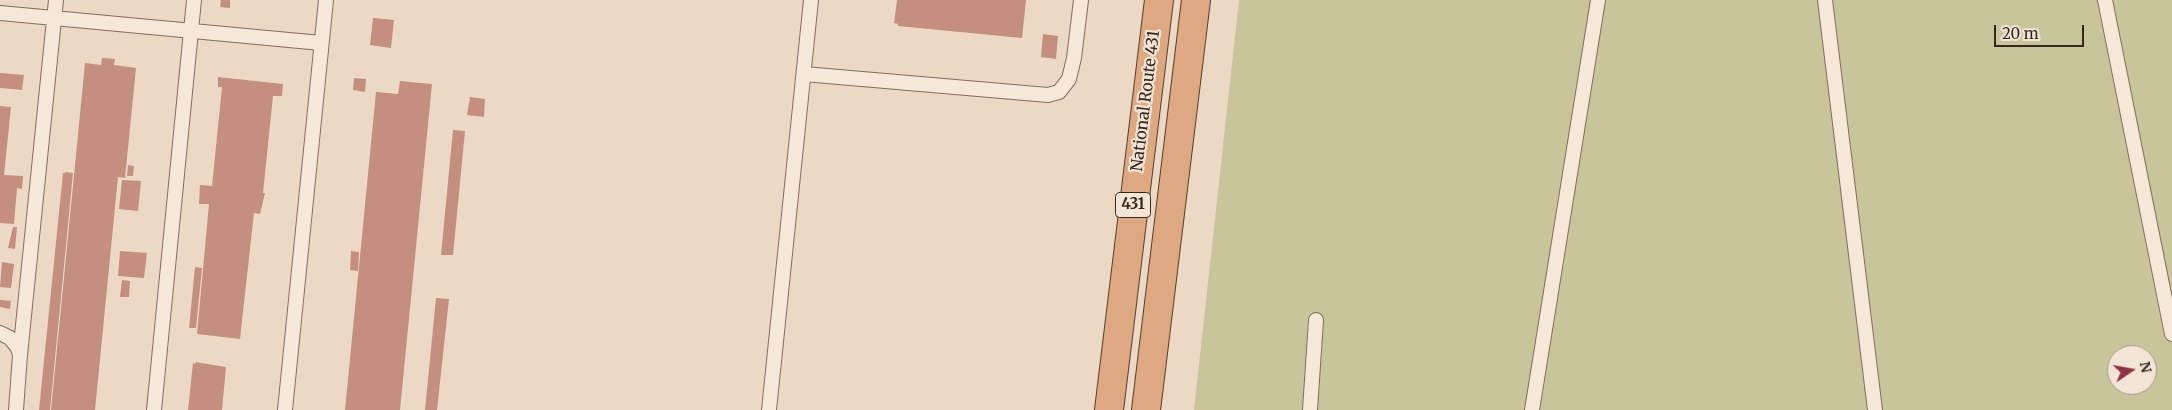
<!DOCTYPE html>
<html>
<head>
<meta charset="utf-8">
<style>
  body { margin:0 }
  #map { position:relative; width:2172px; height:410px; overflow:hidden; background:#ebd9c6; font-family:Merriweather,serif }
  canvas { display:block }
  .north { position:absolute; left:2107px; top:345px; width:50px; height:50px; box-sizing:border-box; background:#f3e5d5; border:1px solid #a7998d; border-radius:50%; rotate:78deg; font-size:14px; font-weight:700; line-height:20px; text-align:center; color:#362620 }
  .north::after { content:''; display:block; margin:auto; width:18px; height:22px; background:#8e3244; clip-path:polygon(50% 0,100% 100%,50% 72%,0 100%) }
  .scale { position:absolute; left:1994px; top:25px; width:90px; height:22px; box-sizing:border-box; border:2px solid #362620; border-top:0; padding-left:6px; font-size:15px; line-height:18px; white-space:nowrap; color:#362620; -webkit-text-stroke:4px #f3e5d5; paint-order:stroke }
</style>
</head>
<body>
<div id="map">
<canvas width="2172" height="410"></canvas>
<div class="north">N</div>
<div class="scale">20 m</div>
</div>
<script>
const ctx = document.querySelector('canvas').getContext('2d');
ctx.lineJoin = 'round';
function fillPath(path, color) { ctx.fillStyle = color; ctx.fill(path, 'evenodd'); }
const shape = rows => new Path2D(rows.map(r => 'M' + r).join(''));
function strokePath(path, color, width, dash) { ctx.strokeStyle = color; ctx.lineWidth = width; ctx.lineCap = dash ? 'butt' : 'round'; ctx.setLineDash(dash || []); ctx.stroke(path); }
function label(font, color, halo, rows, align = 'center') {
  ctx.font = font + ' Merriweather,serif'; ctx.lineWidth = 4.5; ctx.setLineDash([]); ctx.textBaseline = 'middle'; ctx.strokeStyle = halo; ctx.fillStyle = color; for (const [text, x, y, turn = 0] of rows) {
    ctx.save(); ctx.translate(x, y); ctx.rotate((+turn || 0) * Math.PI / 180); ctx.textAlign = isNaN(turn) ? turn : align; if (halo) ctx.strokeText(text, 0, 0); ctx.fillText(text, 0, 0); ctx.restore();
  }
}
const green = shape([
  [1239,0,2172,0,2172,410,1194,410],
  [2117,355,2147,355,2147,385,2117,385]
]);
const building = shape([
  [221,0,230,0,230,8,220,7],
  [897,0,1026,0,1022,38,898,26,898,24,894,23],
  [373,18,394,20,391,48,370,45],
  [1043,34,1058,36,1056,59,1041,57],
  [102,58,115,59,114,65,136,68,125,178,118,177,95,410,51,410,85,63,101,65],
  [0,73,24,75,22,90,0,88],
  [218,77,283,84,282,96,273,96,263,193,265,193,260,214,254,213,240,339,197,334,209,204,199,204,200,185,212,186,222,87,218,87],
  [354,78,366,79,365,92,353,90],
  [400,81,432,84,400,410,345,410,376,92,398,94],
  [470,97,485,99,484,117,467,115],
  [0,106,11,107,4,175,23,176,22,189,17,188,14,224,0,223],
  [453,130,465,131,453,255,441,255],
  [128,165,134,166,133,176,127,176],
  [65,172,73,173,50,410,39,410,63,173,65,173],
  [122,180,141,181,138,211,119,209],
  [13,227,17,227,15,249,8,248],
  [120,251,147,253,144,278,118,276],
  [351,251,359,252,358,271,350,270],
  [2,262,14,264,11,288,0,287],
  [195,267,202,268,196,328,189,328],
  [122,280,130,281,129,297,120,297],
  [436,298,449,299,437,410,425,410],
  [0,300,11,301,10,309,0,307],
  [195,362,226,367,222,410,188,410,193,363,196,364]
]);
const service = shape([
  [1825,0,1875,410],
  [2105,0,2172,334],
  [0,13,321,43],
  [804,74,1048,95,1059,92,1069,79,1074,58,1081,0],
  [0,333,10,338,18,348,20,355,16,410],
  [20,355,56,0],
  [154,410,194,0],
  [285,410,326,0],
  [769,410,811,0],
  [1310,410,1316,320],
  [1532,410,1598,0]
]);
const trunk = shape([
  [1109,410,1159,0],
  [1146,410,1196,0]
]);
const shields = [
  [1133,205,35]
];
const shieldNames = [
  ["431",1133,205]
];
const streetNames = [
  ["National Route 431",1146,101,-83]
];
fillPath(green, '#c8c59b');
fillPath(building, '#c58f7f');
strokePath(service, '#846b5d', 16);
strokePath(trunk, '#533b31', 30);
strokePath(service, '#f6e8d9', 14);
strokePath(trunk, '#dea880', 28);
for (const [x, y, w] of shields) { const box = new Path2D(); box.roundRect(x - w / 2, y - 12.5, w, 25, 4); ctx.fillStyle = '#f3e5d5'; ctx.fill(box); strokePath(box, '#362620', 1); }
label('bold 15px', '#362620', null, shieldNames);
label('16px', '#362620', '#f3e5d5', streetNames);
</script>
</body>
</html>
